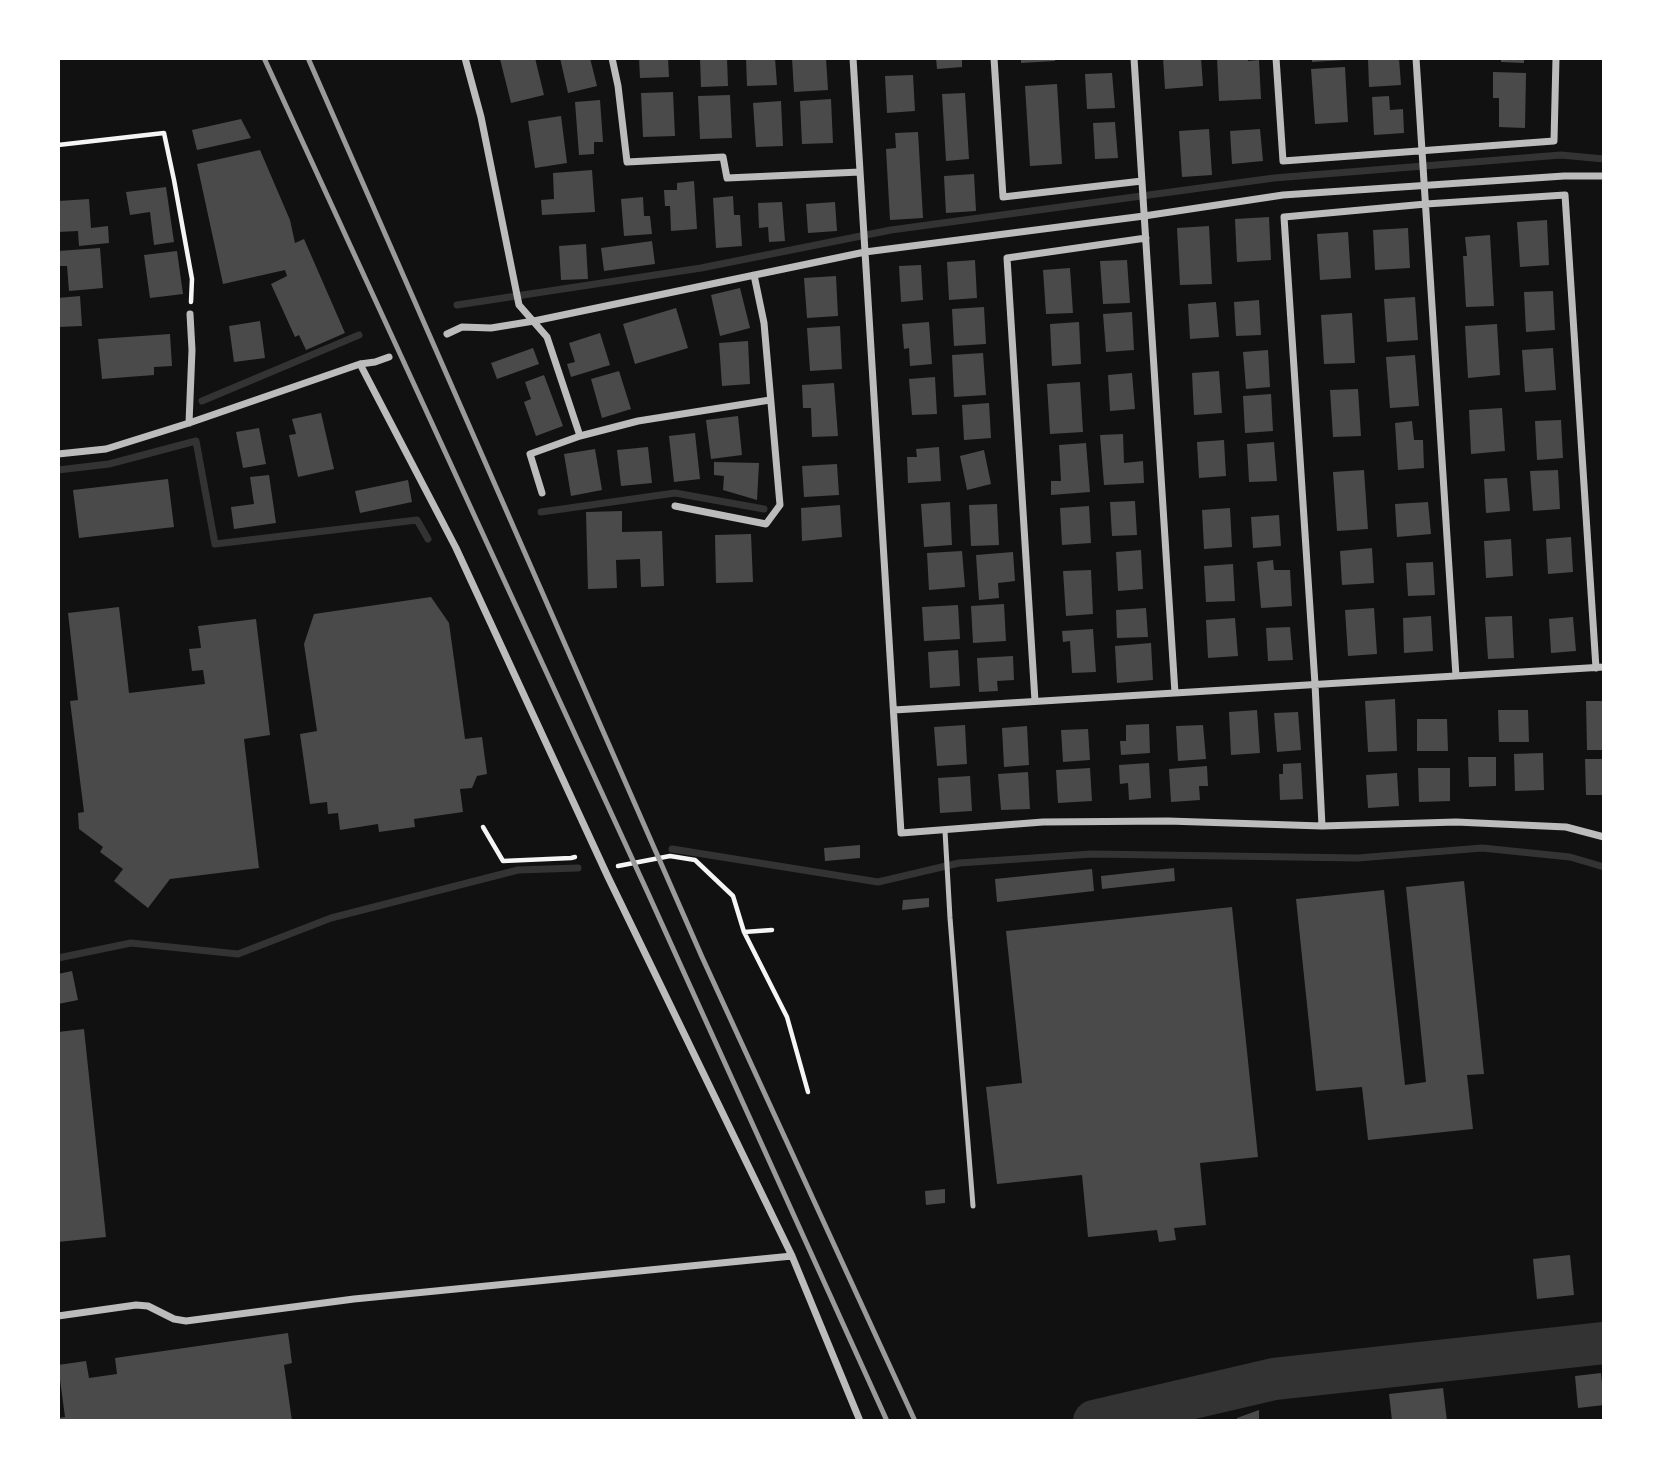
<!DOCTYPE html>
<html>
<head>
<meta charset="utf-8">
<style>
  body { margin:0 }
  #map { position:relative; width:1662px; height:1479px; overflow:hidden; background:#111; font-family:"IBM Plex Serif",serif }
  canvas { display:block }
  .frame { position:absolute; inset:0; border:60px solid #fff; pointer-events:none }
</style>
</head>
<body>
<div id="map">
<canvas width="1662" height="1479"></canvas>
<div class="frame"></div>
</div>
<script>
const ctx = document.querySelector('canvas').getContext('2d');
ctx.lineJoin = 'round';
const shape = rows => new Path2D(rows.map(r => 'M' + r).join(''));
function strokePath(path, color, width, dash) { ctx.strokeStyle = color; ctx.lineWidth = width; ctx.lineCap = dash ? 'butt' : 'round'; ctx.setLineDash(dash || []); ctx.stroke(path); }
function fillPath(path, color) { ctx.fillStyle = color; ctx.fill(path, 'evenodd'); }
const stream = shape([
  [457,305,701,268,891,230,1274,178,1561,155,1604,159],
  [202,401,359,335],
  [58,470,109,464,196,441,215,544,417,520,428,539],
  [541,512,675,493,764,509],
  [672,849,878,882,959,863,1092,854,1358,858,1482,848,1570,857,1604,867],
  [58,958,131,943,238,954,331,918,518,870,578,868]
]);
const river = shape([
  [1094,1421,1274,1379,1604,1343]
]);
const building = shape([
  [504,58,535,58,544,95,511,103,500,59],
  [560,58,590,58,597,86,568,93],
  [639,58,668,58,669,77,640,78],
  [700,58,727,58,728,86,701,87],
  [746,58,775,58,777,85,747,86],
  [792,58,826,58,828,90,794,92],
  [936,58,962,58,962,67,937,69],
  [1021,58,1055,58,1055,61,1021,63],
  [1163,58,1201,58,1203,86,1165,89],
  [1217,58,1248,58,1248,61,1259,60,1261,99,1219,101],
  [1312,58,1344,58,1344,60,1312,62],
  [1368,58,1399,58,1401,85,1369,87],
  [1501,58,1524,58,1524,63,1501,62],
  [1345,67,1348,122,1315,124,1311,69],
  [1493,72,1526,73,1525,128,1499,127,1499,98,1493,98],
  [1112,73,1115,108,1087,109,1085,74],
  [913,75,915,111,887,113,885,76],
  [1057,84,1062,164,1030,166,1025,86],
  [673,92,675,136,643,137,641,93],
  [965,93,969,159,946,161,942,94],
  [730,95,732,138,700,139,698,96],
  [1389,96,1390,110,1403,109,1404,133,1374,135,1372,97],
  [831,99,833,143,802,144,800,101],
  [600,100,603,142,594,142,594,154,579,155,575,102],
  [781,101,783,146,756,147,753,103],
  [561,116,567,163,535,168,528,121],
  [241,119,251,138,197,150,192,130],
  [1115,122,1118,158,1095,159,1093,123],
  [1209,129,1212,175,1182,177,1179,131],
  [1260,129,1263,161,1232,164,1230,131],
  [918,132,923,218,890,220,886,149,896,148,895,133],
  [260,150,290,220,295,243,304,239,345,333,306,350,299,335,295,337,271,284,287,276,285,270,223,284,197,164],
  [592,170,595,212,542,215,541,200,554,199,553,173],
  [974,174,976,211,946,213,944,176],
  [694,181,697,229,671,231,670,206,665,206,664,190,677,190,677,183],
  [166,187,174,242,154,245,150,212,130,215,126,192],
  [733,196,734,215,740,215,742,246,716,248,713,198],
  [643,197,644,216,650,216,652,234,624,236,621,199],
  [89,199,91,228,108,226,109,243,79,246,78,231,58,232,58,201],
  [782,202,785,241,769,242,768,227,759,228,758,203],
  [835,202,837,231,808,233,806,204],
  [1269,217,1271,260,1237,262,1235,219],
  [1547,220,1549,265,1520,267,1517,222],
  [1209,226,1212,284,1180,285,1177,228],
  [1408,228,1410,268,1375,270,1373,230],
  [1348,232,1351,278,1320,280,1317,234],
  [1490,235,1494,306,1466,307,1463,256,1467,256,1465,237],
  [652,241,655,264,604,271,601,248],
  [586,244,588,279,561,280,559,246],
  [100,248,103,288,69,291,67,266,60,266,58,251],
  [177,251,183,294,150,298,144,255],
  [975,260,977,298,949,300,947,262],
  [1127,260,1130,303,1103,304,1100,261],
  [921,265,923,300,901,302,899,266],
  [1070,268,1073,313,1046,314,1043,270],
  [836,276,838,316,807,318,804,278],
  [740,288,750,328,720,336,711,295],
  [1553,291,1555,330,1526,332,1524,292],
  [80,296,82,326,58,327,58,298],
  [1415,297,1418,340,1387,342,1384,299],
  [1259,300,1261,335,1236,336,1234,302],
  [1216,302,1219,337,1190,339,1188,304],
  [984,307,986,344,954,346,952,309],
  [676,308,688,348,635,364,623,324],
  [1132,312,1134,350,1106,352,1103,314],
  [1352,313,1355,363,1324,364,1321,315],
  [260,321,265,358,234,362,229,326],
  [929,322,932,364,910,366,909,348,904,349,902,324],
  [1079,322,1081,364,1052,366,1050,324],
  [1497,324,1500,375,1468,378,1465,326],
  [840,326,842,369,810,371,807,328],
  [600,333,610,365,571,377,567,364,575,362,569,343],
  [170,334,172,366,154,367,154,375,102,379,98,339],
  [748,341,750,384,722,386,719,343],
  [533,348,539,364,497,379,491,363],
  [1553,348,1556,390,1525,392,1522,350],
  [1268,350,1270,387,1246,389,1243,352],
  [983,353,986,395,954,397,952,355],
  [1415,355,1419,406,1390,408,1386,357],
  [619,371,631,409,602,418,591,379],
  [1219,371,1222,413,1194,415,1192,373],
  [1132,373,1135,409,1110,411,1108,375],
  [544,375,563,426,536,436,524,402,531,399,525,382],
  [935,377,937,414,912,415,909,379],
  [1080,382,1083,432,1050,434,1047,384],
  [834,383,838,436,812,437,811,408,803,408,802,385],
  [1358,389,1361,436,1333,437,1330,390],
  [1271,394,1273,431,1245,433,1243,396],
  [989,403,991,438,964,440,962,405],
  [1502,408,1505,451,1471,454,1469,410],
  [321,413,334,469,298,477,289,435,296,434,292,419],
  [738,416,742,455,711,459,706,420],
  [1561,420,1563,458,1537,460,1535,421],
  [1412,421,1414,440,1423,440,1424,468,1398,470,1395,423],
  [259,428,266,464,243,468,236,432],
  [695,433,700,479,674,482,669,436],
  [1123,434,1124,463,1143,461,1144,483,1104,485,1100,435],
  [1224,440,1226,476,1199,478,1197,442],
  [1274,442,1277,481,1249,482,1247,444],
  [1086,443,1090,492,1051,495,1051,481,1061,481,1059,445],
  [648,447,652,483,621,486,617,450],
  [939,447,941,481,908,483,907,457,917,457,916,449],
  [595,449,602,490,571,496,564,454],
  [984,450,991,484,967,490,960,456],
  [714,462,759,463,757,500,723,490,724,476,714,475],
  [837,464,839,495,804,497,802,466],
  [1364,470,1368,529,1337,531,1333,472],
  [1558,470,1560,509,1533,511,1530,471],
  [269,475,276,523,234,529,231,507,254,504,250,477],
  [1507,478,1510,511,1486,513,1484,479],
  [168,479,174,527,79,538,73,490],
  [408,480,412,502,360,513,355,491],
  [1135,501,1137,535,1112,536,1110,502],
  [950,502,952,545,924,547,921,504],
  [1428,502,1431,534,1397,537,1395,504],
  [997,504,999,545,971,546,969,505],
  [840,505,842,537,802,541,801,508],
  [1089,506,1091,543,1062,545,1060,508],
  [1230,508,1232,547,1204,549,1202,510],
  [622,511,622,532,662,531,664,586,641,587,640,559,616,560,617,588,588,589,586,512],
  [1279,515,1281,546,1253,548,1251,517],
  [751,534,753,582,716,583,715,535],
  [1571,537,1573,572,1548,574,1546,539],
  [1511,539,1513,576,1486,578,1484,541],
  [1372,548,1374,583,1342,585,1340,551],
  [1141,550,1143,589,1118,591,1116,552],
  [962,551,965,587,929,590,927,553],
  [1013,552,1015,581,998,583,999,598,979,600,976,555],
  [1273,560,1274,570,1290,570,1292,606,1261,608,1257,562],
  [1433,562,1435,595,1408,596,1406,563],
  [1233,564,1235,601,1206,602,1204,566],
  [1091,570,1093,614,1066,616,1063,571],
  [431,597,449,623,465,739,482,737,487,774,477,776,472,788,460,789,463,812,414,819,415,827,379,832,378,824,340,830,338,813,328,814,327,802,310,804,300,734,317,731,304,644,314,614],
  [1004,604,1006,641,973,643,971,606],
  [958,605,960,639,924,641,922,607],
  [119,607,129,693,205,684,203,670,192,671,189,649,201,648,198,626,256,619,270,735,244,739,259,868,170,879,148,908,114,881,123,869,100,852,103,847,79,829,78,813,84,812,70,701,78,700,68,613],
  [1146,608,1148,637,1117,638,1116,610],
  [1374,608,1377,654,1348,656,1345,610],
  [1431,616,1433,651,1404,653,1403,618],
  [1512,616,1514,658,1488,659,1485,617],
  [1573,617,1576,651,1551,653,1549,619],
  [1235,618,1238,656,1208,658,1206,620],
  [1290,627,1293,660,1268,661,1266,628],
  [1093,629,1096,672,1072,673,1070,641,1063,642,1062,631],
  [1151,643,1153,680,1117,683,1115,646],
  [958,650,960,686,930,688,928,652],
  [1013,656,1014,680,997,681,998,691,979,692,977,658],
  [1395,699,1397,751,1368,752,1365,701],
  [1586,701,1604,701,1604,750,1587,750],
  [1257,710,1260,753,1231,755,1229,712],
  [1498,710,1528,710,1529,742,1499,742],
  [1298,712,1301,750,1277,752,1274,713],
  [1417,719,1447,719,1448,751,1417,751],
  [1149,724,1150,753,1121,755,1120,741,1126,741,1126,725],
  [965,725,967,764,937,766,934,727],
  [1203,725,1206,759,1178,761,1176,726],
  [1027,726,1029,765,1004,767,1002,728],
  [1088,729,1090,760,1063,762,1061,730],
  [1543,753,1544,790,1515,791,1514,754],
  [1468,757,1496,757,1496,786,1469,787],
  [1585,759,1604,759,1604,795,1586,795],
  [1149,763,1151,798,1129,800,1128,783,1120,784,1119,765],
  [1301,763,1303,799,1280,800,1279,774,1283,774,1283,764],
  [1207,766,1208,786,1199,786,1200,800,1171,802,1169,769],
  [1090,768,1092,801,1058,803,1056,770],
  [1418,768,1450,768,1450,801,1419,802],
  [1028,772,1030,809,1001,810,998,774],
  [1397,773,1399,806,1368,808,1366,775],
  [970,776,972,811,940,813,938,778],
  [860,845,860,858,825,861,824,848],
  [1174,868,1175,881,1102,889,1101,876],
  [1092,869,1094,891,997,902,995,879],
  [1464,881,1484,1074,1467,1075,1473,1129,1368,1140,1362,1087,1316,1091,1296,899,1384,890,1405,1085,1426,1082,1406,887],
  [929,898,929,907,902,910,903,900],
  [1232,907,1258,1157,1200,1163,1206,1225,1174,1228,1176,1240,1159,1242,1157,1230,1088,1237,1082,1175,997,1184,986,1087,1022,1083,1006,931],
  [72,971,78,1000,58,1004,58,974],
  [84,1029,106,1237,58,1242,58,1032],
  [945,1189,945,1203,926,1205,925,1191],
  [1570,1255,1574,1295,1537,1299,1533,1259],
  [288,1333,292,1363,284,1365,292,1421,58,1421,58,1418,65,1417,58,1365,86,1361,89,1378,117,1374,115,1358],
  [1601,1373,1604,1405,1578,1408,1575,1376],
  [1443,1388,1447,1421,1392,1421,1389,1394],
  [1259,1410,1259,1421,1237,1421,1237,1418]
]);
const path = shape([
  [58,145,164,133,174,180,192,279,191,302],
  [483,827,503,861,571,858,575,857],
  [618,866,670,856,695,860,733,896,744,932,787,1017,808,1092],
  [744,932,772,930]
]);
const service = shape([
  [945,831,950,918,973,1206]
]);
const minor = shape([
  [465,58,481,117,519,305,547,337,580,436,530,454,542,493],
  [612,58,618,86,627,162,723,157,727,178,860,172],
  [853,58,901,833,1043,822,1168,821,1322,826,1456,822,1566,827,1604,837],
  [994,58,1003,197,1142,181],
  [1134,58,1175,693],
  [1276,58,1283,161,1554,141,1556,58],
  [1416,58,1456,676],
  [447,334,462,327,491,328,534,321,865,252,1144,216,1283,195,1564,176,1604,176],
  [360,364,456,548,608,877,792,1256,860,1421],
  [189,423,192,350,190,314],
  [580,436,638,421,770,400],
  [58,454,106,449,189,423,360,364,375,362,389,357],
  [675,506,766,524,780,505,764,323,754,275],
  [1035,701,1007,258,1146,238],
  [894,710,1604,667],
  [1322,826,1315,684,1284,217,1426,204,1565,195,1596,668],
  [58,1316,136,1305,148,1306,174,1319,186,1321,354,1299,792,1256]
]);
const rail = shape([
  [264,58,647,891,887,1421],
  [308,58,702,957,915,1421]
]);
strokePath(stream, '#333', 7);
strokePath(river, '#333', 42);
fillPath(building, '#4a4a4a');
strokePath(path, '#f5f5f5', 4.5);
strokePath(service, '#bcbcbc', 5);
strokePath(minor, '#bcbcbc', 7);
strokePath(rail, '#9a9a9a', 5);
</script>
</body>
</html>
